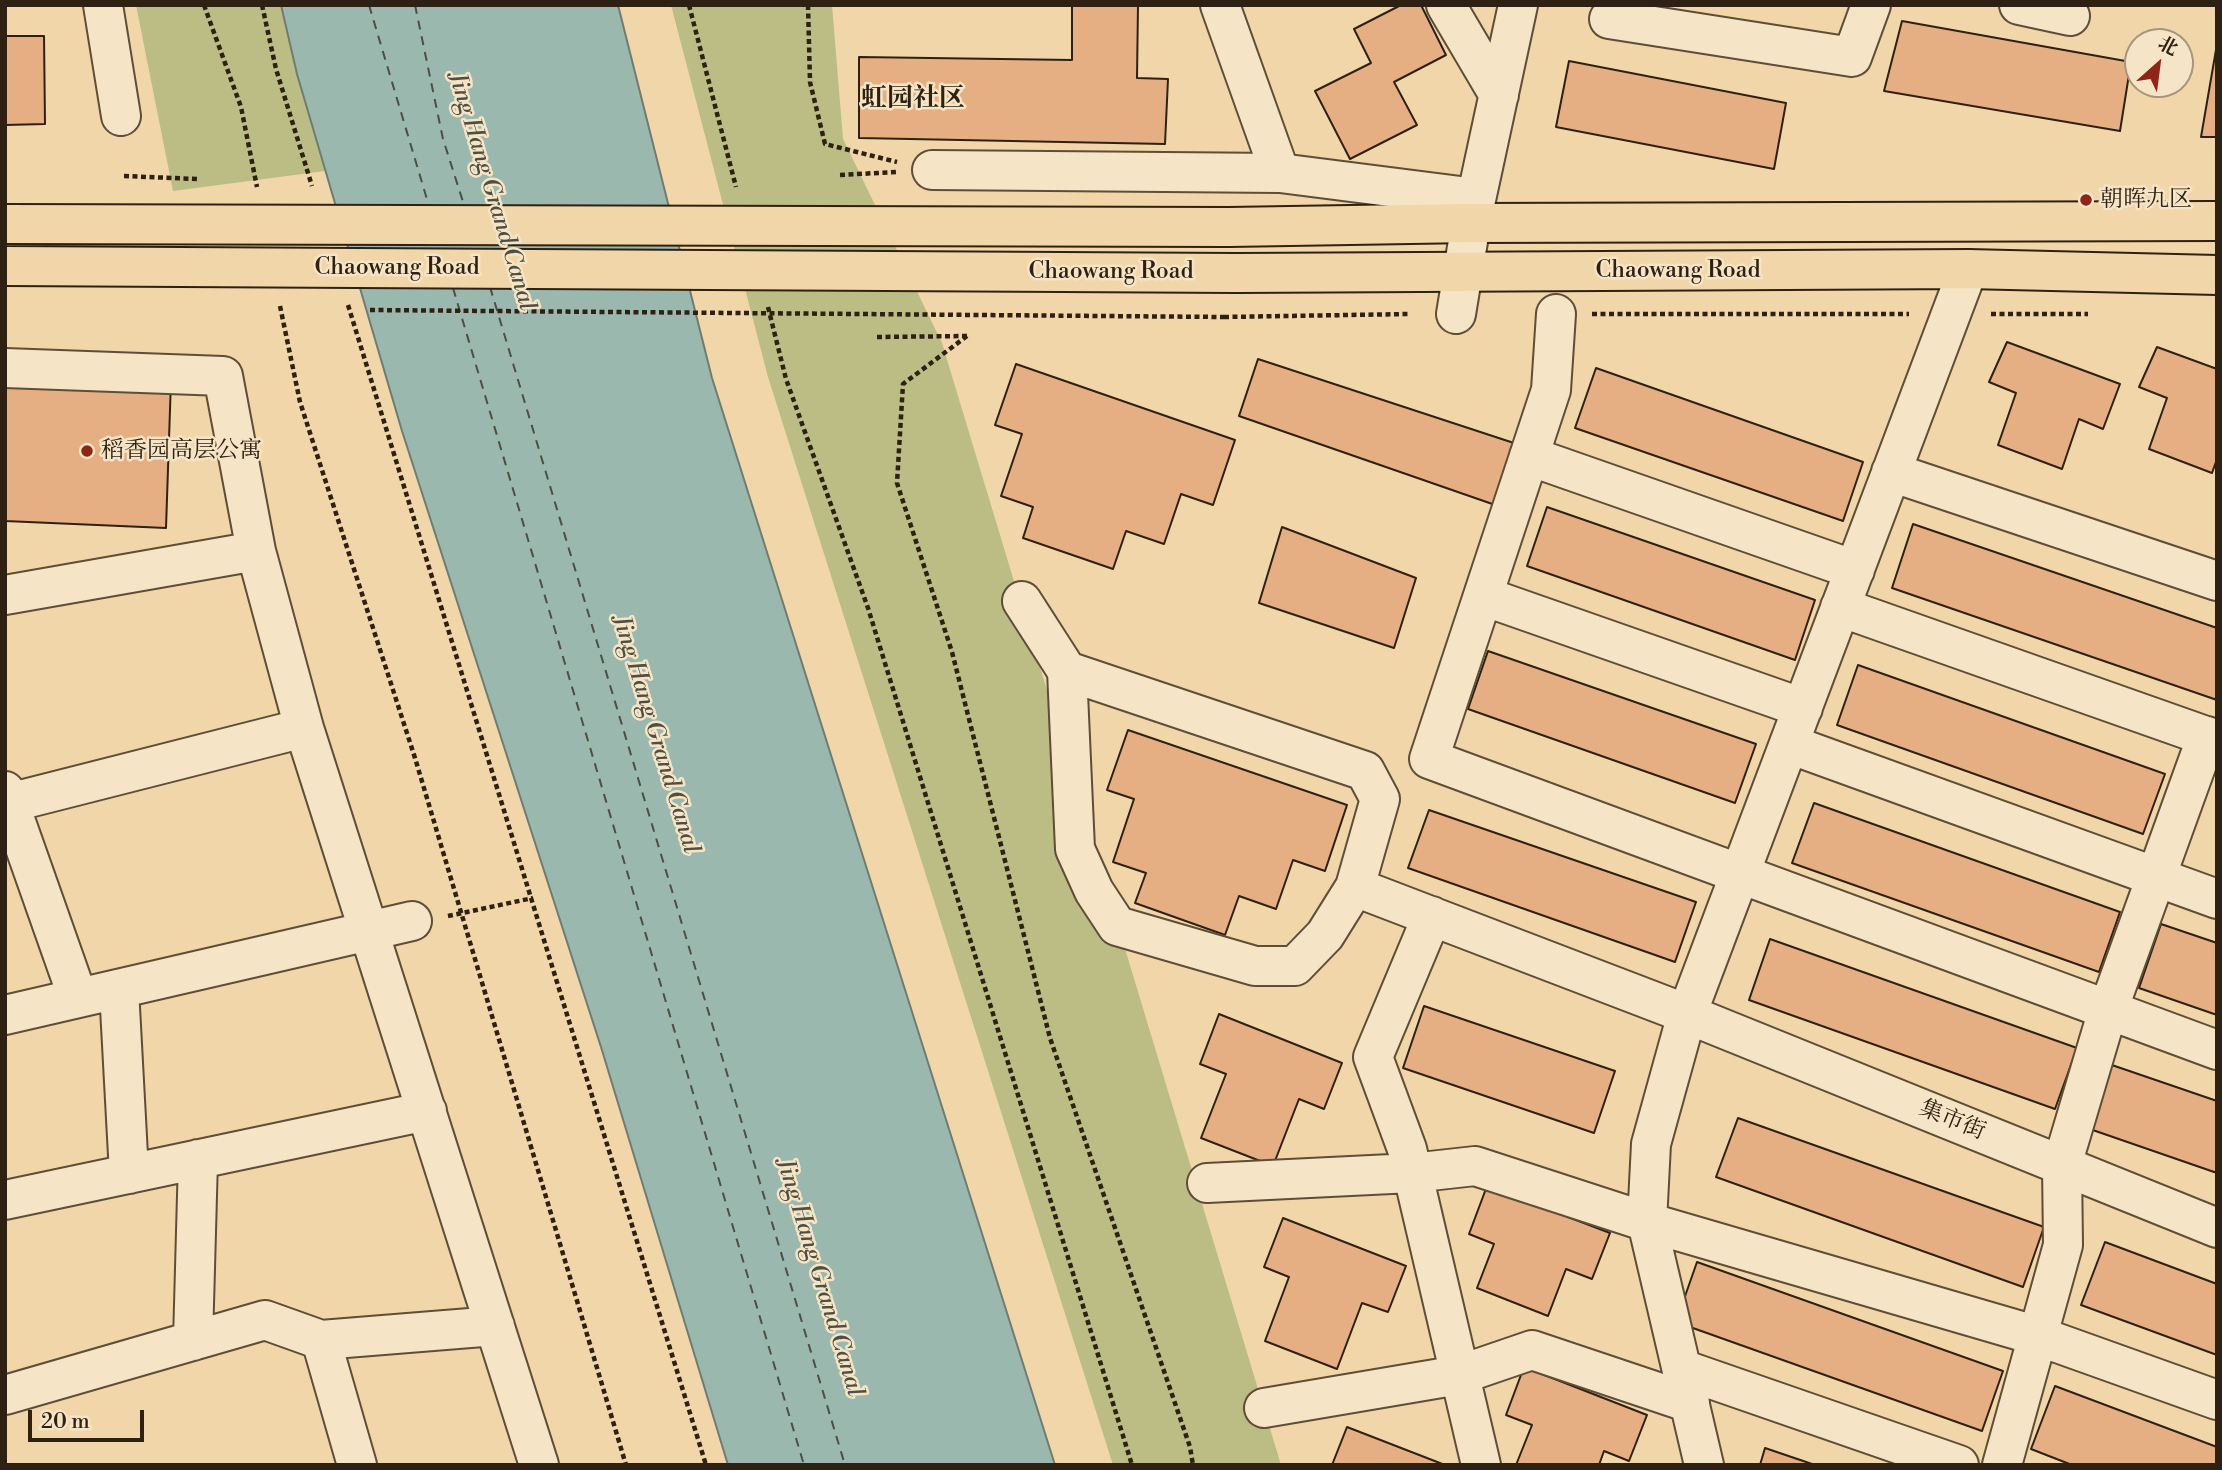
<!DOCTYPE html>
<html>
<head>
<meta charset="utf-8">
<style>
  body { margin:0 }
  #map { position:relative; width:2222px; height:1470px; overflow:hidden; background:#f0d6a8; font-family:"Libre Bodoni","Noto Serif SC",serif }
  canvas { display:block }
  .frame { position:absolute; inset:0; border:7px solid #2e2113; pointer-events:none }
  .north { position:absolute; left:2124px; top:28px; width:70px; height:70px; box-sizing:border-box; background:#f5e4c6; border:2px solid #a5967e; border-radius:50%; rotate:28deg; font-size:19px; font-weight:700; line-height:28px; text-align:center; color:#2e2113 }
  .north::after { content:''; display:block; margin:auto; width:24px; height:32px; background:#8f2418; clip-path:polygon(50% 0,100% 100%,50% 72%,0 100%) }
  .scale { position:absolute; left:28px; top:1410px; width:116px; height:32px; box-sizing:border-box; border:4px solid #2e2113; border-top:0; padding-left:9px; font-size:21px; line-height:24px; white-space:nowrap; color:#2e2113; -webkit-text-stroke:5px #f5e4c6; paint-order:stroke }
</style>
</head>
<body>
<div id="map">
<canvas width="2222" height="1470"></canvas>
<div class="frame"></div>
<div class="north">北</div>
<div class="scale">20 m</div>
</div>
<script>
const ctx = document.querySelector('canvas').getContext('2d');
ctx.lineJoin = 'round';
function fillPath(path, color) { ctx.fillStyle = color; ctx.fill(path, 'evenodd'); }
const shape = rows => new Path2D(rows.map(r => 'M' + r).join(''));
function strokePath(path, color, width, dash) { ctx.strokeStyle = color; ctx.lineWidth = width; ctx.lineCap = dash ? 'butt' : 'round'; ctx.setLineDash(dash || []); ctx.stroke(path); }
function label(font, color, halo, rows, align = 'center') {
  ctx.font = font + ' "Libre Bodoni","Noto Serif SC",serif'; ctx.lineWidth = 5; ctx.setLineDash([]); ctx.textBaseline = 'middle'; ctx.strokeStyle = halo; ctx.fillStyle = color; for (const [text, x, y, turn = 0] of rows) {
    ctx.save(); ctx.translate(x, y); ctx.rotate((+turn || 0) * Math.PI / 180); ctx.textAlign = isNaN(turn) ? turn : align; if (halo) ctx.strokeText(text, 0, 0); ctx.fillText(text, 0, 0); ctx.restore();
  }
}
const green = shape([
  [136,5,281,5,297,74,325,171,173,191],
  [671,5,832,5,843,139,942,343,1281,1465,1113,1465,768,377]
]);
const water = shape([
  [281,5,618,5,712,378,1055,1465,728,1465,601,1047,402,431,297,74,281,5]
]);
const ferry = shape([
  [369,5,429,206],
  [415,5,443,139,465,208],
  [490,287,845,1465],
  [453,288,804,1465]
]);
const building = shape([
  [1072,5,1138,5,1137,78,1168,79,1165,144,859,138,859,57,1072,60,1072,5],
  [1401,5,1421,5,1446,55,1394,82,1417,125,1350,159,1315,91,1371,63,1354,29,1401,5],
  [1902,21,2131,62,2120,131,1884,91,1902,21],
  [5,36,44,36,45,124,5,125,5,36],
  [2217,44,2217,137,2201,137,2217,44],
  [1569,61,1786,103,1774,169,1556,127,1569,61],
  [2007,342,2120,384,2103,429,2079,419,2062,469,1998,445,2016,393,1989,382,2007,342],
  [2157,347,2217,369,2217,459,2212,473,2149,449,2167,398,2139,387,2157,347],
  [1258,359,1523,446,1501,507,1239,416,1258,359],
  [1016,364,1235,440,1213,505,1181,494,1164,544,1126,531,1113,569,1023,538,1033,507,1001,496,1022,434,995,425,1016,364],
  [1596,368,1863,462,1843,521,1575,428,1596,368],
  [5,372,171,380,166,528,5,521,5,372],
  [1547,507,1815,600,1795,660,1527,566,1547,507],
  [1913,524,2217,628,2217,700,1892,588,1913,524],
  [1282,527,1416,578,1394,648,1259,603,1282,527],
  [1488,651,1756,744,1735,803,1468,709,1488,651],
  [1858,665,2165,774,2143,834,1837,725,1858,665],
  [1128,730,1347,805,1325,871,1293,860,1276,909,1239,896,1225,935,1135,903,1146,873,1113,862,1134,799,1107,790,1128,730],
  [1814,803,2120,912,2099,972,1792,863,1814,803],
  [1429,810,1696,902,1675,962,1408,868,1429,810],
  [2161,924,2217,943,2217,1015,2139,988,2161,924],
  [1770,939,2077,1048,2055,1109,1749,1000,1770,939],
  [1424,1006,1615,1071,1594,1133,1403,1068,1424,1006],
  [1219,1014,1342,1063,1324,1109,1299,1099,1273,1166,1201,1138,1226,1074,1200,1064,1219,1014],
  [2106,1063,2217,1101,2217,1173,2084,1127,2106,1063],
  [1738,1118,2044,1227,2023,1287,1716,1177,1738,1118],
  [1487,1186,1610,1233,1592,1279,1566,1269,1548,1316,1477,1288,1494,1244,1469,1234,1487,1186],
  [1283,1218,1406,1266,1388,1312,1362,1303,1337,1369,1265,1341,1289,1277,1264,1267,1283,1218],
  [2105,1242,2217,1284,2217,1355,2081,1305,2105,1242],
  [1697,1262,2003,1371,1982,1431,1676,1322,1697,1262],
  [1524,1367,1647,1415,1629,1461,1604,1451,1599,1465,1516,1465,1532,1425,1506,1415,1524,1367],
  [2055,1386,2217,1447,2217,1465,2072,1465,2031,1449,2055,1386],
  [1347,1427,1445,1465,1332,1465,1347,1427],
  [1765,1448,1815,1465,1760,1465,1765,1448]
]);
const path = shape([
  [204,5,241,107,257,187],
  [262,5,276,69,312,186],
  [689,5,736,187],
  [808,5,810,82,825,144,897,162],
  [840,175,896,172],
  [124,176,197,179],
  [348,305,706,1465],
  [280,306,300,402,415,758,626,1465],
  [768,307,786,379,868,608,1132,1465],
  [1592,314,1909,314],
  [1991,314,2088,314],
  [1224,317,1409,314],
  [967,336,903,384,897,483,952,652,1050,1038,1190,1447,1193,1465],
  [877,337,967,336],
  [448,916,533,898]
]);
const minor = shape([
  [103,5,121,116],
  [1220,5,1280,173],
  [1446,5,1499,95],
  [2019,5,2070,16],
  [1609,19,1852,57,1871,5],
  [932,170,1280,173,1476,198],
  [1456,314,1471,223,1518,5],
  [1556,314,1551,390,1429,759,2217,1050],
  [5,368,223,376,256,551,304,728,539,1465],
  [1529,456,1855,570],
  [1891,472,2217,581],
  [5,595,256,551],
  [1483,596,1803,708],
  [1022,601,1067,671,1365,771,1380,799,1355,887,1325,935,1295,966,1255,966,1117,926,1094,891,1075,849,1067,671],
  [1840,607,2217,740],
  [1789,744,2217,899],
  [5,791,78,998],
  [5,804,304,728],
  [1355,887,1687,1014,2217,1228],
  [1432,916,1373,1057,1407,1149,1481,1465],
  [119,989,129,1174],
  [5,1015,412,921],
  [1207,1183,1412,1173,1475,1166,1647,1222,2038,1336,2217,1400],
  [5,1200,427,1111],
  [321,1340,357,1465],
  [193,1341,198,1159],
  [1682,1369,1959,1465],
  [5,1395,265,1320,321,1340,495,1326],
  [1264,1408,1459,1375,1532,1350,1690,1403],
  [1704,1465,1647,1222,1651,1144,1687,1014,1968,269],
  [2002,1465,2063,1245,2062,1165,2108,1010,2207,736]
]);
const major = shape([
  [1229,227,1471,223,2217,221],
  [1237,273,1968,269,2217,275]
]);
const pathBridge = shape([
  [370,310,1224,317]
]);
const majorBridge = shape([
  [5,224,1229,227],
  [5,266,1237,273]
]);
const markers = [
  [2086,200,7,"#8f2418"],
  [87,451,7,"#8f2418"]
];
const poiNames = [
  ["朝晖九区",2100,200],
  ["稻香园高层公寓",101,451]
];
const streetNames = [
  ["Chaowang Road",397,268],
  ["Chaowang Road",1678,271],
  ["Chaowang Road",1111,272],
  ["集市街",1952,1121,22]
];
const waterNames = [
  ["Jing Hang Grand Canal",491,192,73],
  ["Jing Hang Grand Canal",655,735,73],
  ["Jing Hang Grand Canal",819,1278,73]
];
const quarterNames = [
  ["虹园社区",913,100]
];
fillPath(green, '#bcbd85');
fillPath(water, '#9bb8af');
strokePath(water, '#6f7c71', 2);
strokePath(ferry, '#4f4e42', 2, [9, 7]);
fillPath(building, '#e5af83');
strokePath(building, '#2e2113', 2);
strokePath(minor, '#5e4e38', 42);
strokePath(major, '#2e2113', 42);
strokePath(path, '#2e2113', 4.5, [5, 3.5]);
strokePath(minor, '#f5e4c6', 38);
strokePath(major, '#f0d6a8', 38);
strokePath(majorBridge, '#2e2113', 42, []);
strokePath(pathBridge, '#2e2113', 4.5, [5, 3.5]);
strokePath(majorBridge, '#f0d6a8', 38);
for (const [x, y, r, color] of markers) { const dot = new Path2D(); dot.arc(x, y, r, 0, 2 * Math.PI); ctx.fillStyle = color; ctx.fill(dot); strokePath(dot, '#f5e4c6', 2.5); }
label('23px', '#2e2113', '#f5e4c6', poiNames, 'left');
label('23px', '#2e2113', '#f5e4c6', streetNames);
label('italic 24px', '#4f4e42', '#f5e4c6', waterNames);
label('bold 26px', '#2e2113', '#f5e4c6', quarterNames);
</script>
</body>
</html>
